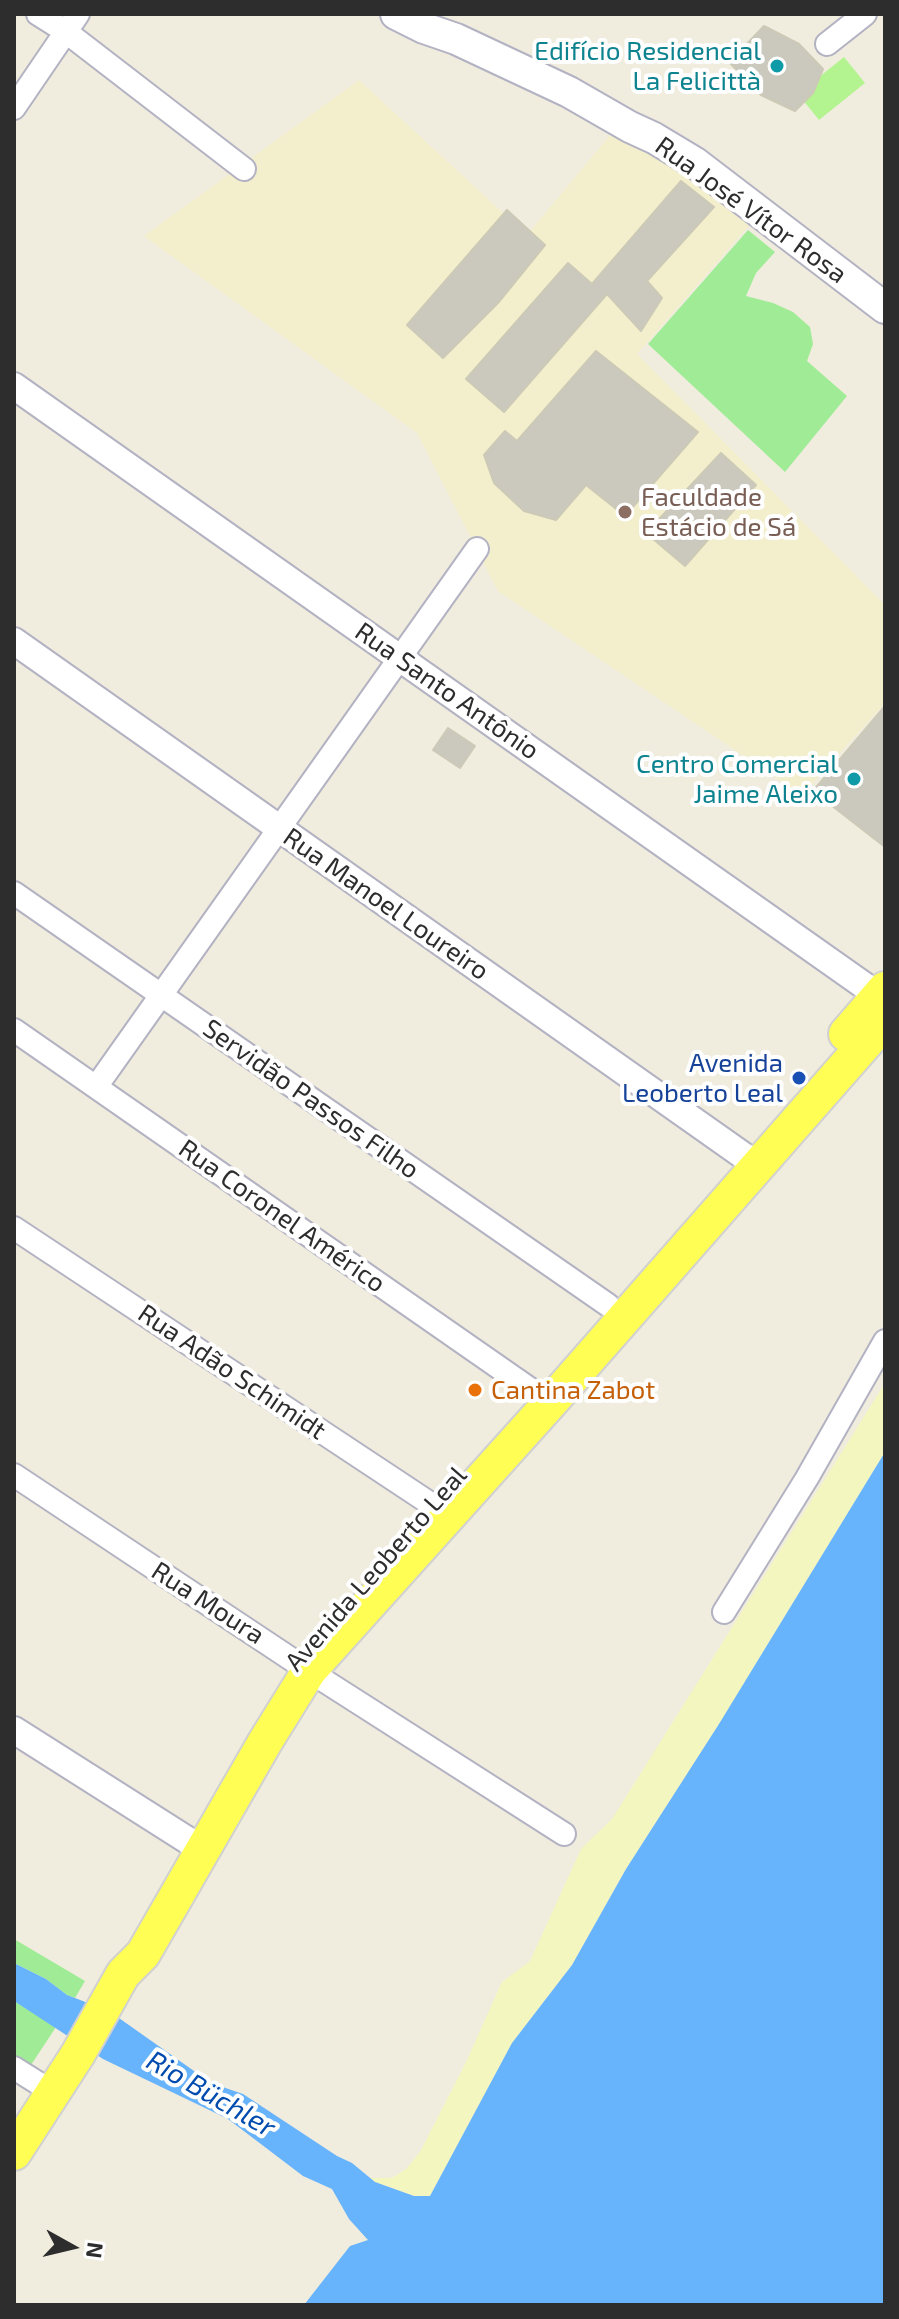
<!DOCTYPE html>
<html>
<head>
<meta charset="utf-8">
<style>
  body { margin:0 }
  #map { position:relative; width:899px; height:2319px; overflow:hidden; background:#f0ecde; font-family:"Exo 2",sans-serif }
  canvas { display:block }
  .frame { position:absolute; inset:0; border:16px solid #2d2d2d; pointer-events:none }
  .north { position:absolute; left:32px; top:2207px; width:80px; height:80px; -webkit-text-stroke:6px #fff; paint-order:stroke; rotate:98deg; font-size:22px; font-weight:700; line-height:32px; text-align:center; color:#2d2d2d }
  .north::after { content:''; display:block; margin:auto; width:28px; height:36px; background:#2d2d2d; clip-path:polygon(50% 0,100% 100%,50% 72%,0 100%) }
</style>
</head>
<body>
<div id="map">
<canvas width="899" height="2319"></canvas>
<div class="frame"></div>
<div class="north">N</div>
</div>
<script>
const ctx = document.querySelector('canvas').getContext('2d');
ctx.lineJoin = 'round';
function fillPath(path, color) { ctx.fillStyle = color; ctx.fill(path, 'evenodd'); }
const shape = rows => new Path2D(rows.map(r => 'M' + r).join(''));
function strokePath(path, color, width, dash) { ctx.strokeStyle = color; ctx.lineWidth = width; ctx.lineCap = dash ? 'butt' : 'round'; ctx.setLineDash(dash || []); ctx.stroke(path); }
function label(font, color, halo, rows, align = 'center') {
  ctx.font = font + ' "Exo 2",sans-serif'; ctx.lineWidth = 8; ctx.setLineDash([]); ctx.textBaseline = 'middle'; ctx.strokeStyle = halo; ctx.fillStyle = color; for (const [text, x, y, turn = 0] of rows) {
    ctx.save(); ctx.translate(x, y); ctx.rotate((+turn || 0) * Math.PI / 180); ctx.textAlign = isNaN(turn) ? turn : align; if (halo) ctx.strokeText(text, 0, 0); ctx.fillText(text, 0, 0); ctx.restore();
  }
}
const education = shape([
  [359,80,527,235,616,128,753,221,637,354,885,605,885,703,802,795,498,591,417,433,144,236]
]);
const green = shape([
  [748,230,775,252,756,273,746,296,773,303,793,312,810,327,813,344,807,361,847,396,785,472,648,344],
  [14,1939,85,1981,75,1998,67,1995,46,1979,14,1963],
  [14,2001,56,2027,29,2068,14,2060]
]);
const sand = shape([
  [885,1383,885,1452,719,1724,626,1869,572,1965,512,2043,430,2196,414,2196,375,2182,368,2178,392,2178,406,2169,420,2152,466,2062,502,1982,530,1961,581,1849,612,1819]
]);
const pitch = shape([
  [844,57,865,83,819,120,798,94]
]);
const water = shape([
  [885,1452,885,2305,304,2305,350,2246,368,2240,349,2219,332,2189,303,2176,228,2119,103,2059,14,2001,14,1963,46,1979,67,1995,109,2011,211,2083,243,2094,337,2156,352,2163,375,2182,414,2196,430,2196,512,2043,572,1965,626,1869,719,1724]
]);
const building = shape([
  [764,26,799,44,823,69,813,93,795,111,761,95,730,63,741,44,744,47,764,26],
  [681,181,714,207,647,281,662,298,641,331,607,294,504,412,466,379,568,263,592,284,681,181],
  [507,210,545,245,498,303,443,358,407,325,507,210],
  [596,351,698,432,625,516,586,485,556,520,524,511,494,483,484,455,505,431,517,441,596,351],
  [721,453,756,485,685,566,646,533,721,453],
  [885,706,885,847,813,791,885,706],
  [448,728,475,746,460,768,433,750,448,728]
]);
const minor = shape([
  [38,14,65,31,244,169],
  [827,44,865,14],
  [14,108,78,14],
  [14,893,608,1305],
  [14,1030,550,1403],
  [96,1087,477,549],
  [14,1228,449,1516],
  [14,1475,309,1671,564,1834],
  [724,1612,807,1478,885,1341],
  [14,2068,54,2093]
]);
const tertiary = shape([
  [14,386,879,996],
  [14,641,758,1166],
  [14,1730,203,1850]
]);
const secondary = shape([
  [396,14,424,28,456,39,569,92,630,127,654,138,694,162,885,308]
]);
const primary = shape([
  [846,1034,885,989],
  [14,2153,78,2054,123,1974,143,1954,265,1742,309,1671,550,1403,885,1021]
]);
const markers = [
  [777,66,8,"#0f9aa8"],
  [625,512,8,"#8d6e63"],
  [854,779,8,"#0f9aa8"],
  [799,1078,8,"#1a4fb4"],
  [475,1390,8,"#e8710a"]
];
const cultureNames = [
  ["Edifício Residencial",761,51],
  ["La Felicittà",761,81],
  ["Centro Comercial",838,764],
  ["Jaime Aleixo",838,794]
];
const streetNames = [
  ["Rua José Vítor Rosa",751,210,36],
  ["Rua Santo Antônio",447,691,35],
  ["Rua Manoel Loureiro",386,904,35],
  ["Servidão Passos Filho",311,1099,35],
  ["Rua Coronel Américo",282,1216,35],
  ["Rua Adão Schimidt",232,1372,34],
  ["Avenida Leoberto Leal",376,1569,-49],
  ["Rua Moura",208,1603,33]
];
const educationNames = [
  ["Faculdade",641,497],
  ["Estácio de Sá",641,527]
];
const transitNames = [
  ["Avenida",783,1063],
  ["Leoberto Leal",783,1093]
];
const foodNames = [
  ["Cantina Zabot",491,1390]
];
const waterNames = [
  ["Rio Büchler",211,2094,30]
];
fillPath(education, '#f3efcd');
fillPath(green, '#a0ec96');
fillPath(sand, '#f3f7bf');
fillPath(pitch, '#b3f490');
fillPath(water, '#67b3fc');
fillPath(building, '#cbc9bd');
strokePath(building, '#ccc9b7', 2);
strokePath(minor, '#b3b2c2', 26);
strokePath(tertiary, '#b3b2c2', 30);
strokePath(secondary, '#b3b2c2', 34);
strokePath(primary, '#d1d1d1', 38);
strokePath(minor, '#fff', 22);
strokePath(tertiary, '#fff', 26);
strokePath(secondary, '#fff', 30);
strokePath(primary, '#fffe54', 34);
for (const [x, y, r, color] of markers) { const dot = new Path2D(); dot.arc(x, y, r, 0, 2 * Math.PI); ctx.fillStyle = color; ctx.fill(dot); strokePath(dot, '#fff', 3); }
label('26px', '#0d838f', '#fff', cultureNames, 'right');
label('26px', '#2d2d2d', '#fff', streetNames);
label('26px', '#785e54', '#fff', educationNames, 'left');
label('26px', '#164399', '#fff', transitNames, 'right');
label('26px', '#c56008', '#fff', foodNames, 'left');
label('italic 28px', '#004bae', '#fff', waterNames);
</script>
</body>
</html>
